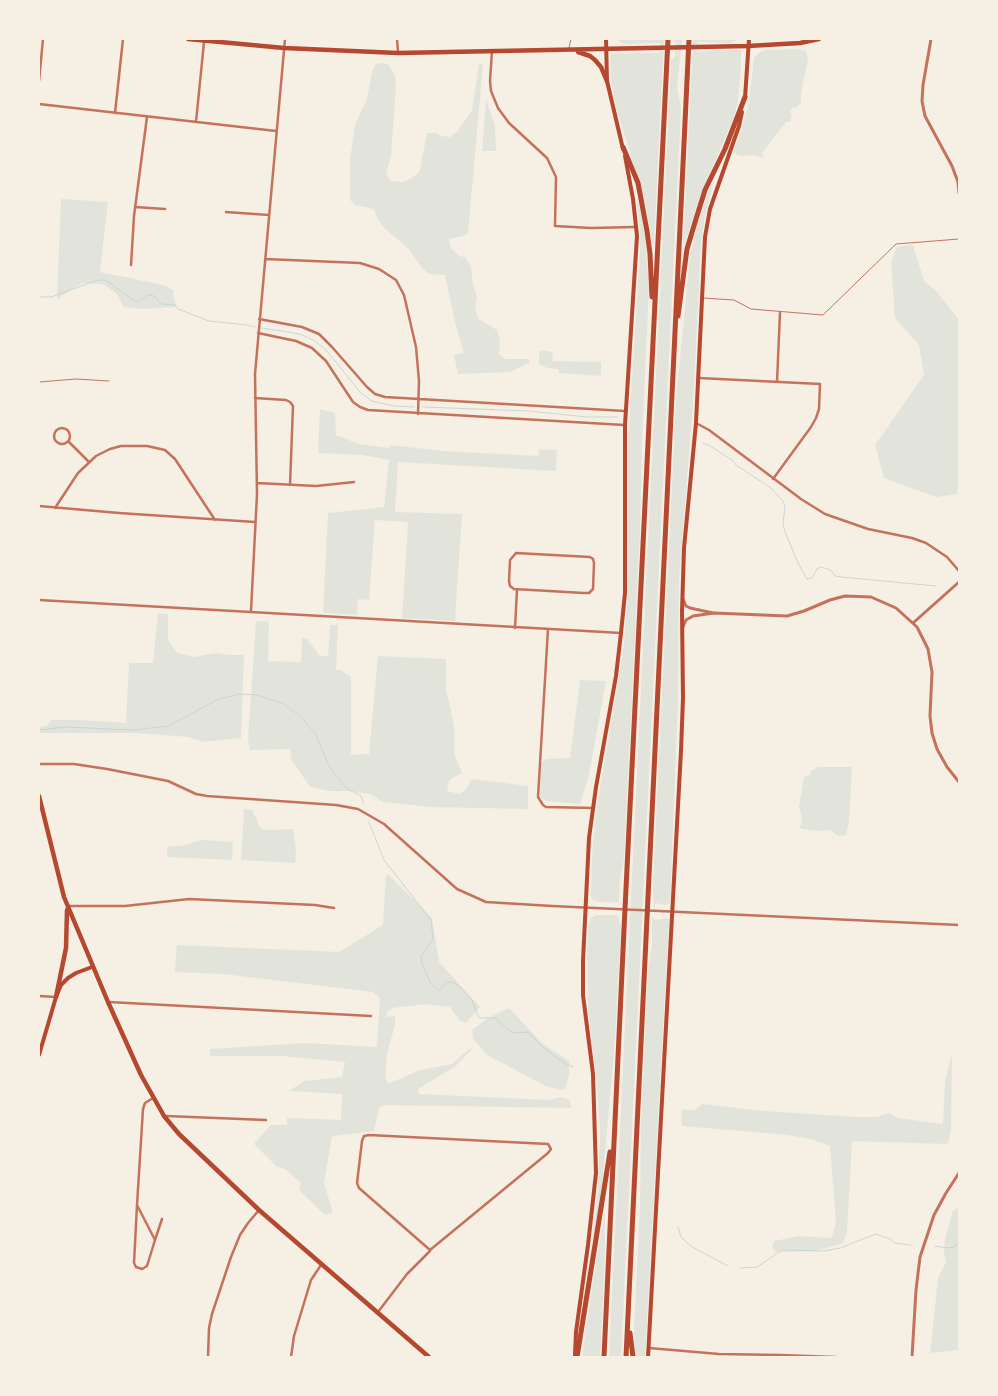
<!DOCTYPE html>
<html>
<head>
<meta charset="utf-8">
<style>
  body { margin:0 }
  #map { position:relative; width:998px; height:1396px; overflow:hidden; background:#f6efe4; font-family:Literata,serif }
  canvas { display:block }
  .frame { position:absolute; inset:0; border:40px solid #f6efe4; pointer-events:none }
</style>
</head>
<body>
<div id="map">
<canvas width="998" height="1396"></canvas>
<div class="frame"></div>
</div>
<script>
const ctx = document.querySelector('canvas').getContext('2d');
ctx.lineJoin = 'round';
function fillPath(path, color) { ctx.fillStyle = color; ctx.fill(path, 'evenodd'); }
const shape = rows => new Path2D(rows.map(r => 'M' + r).join(''));
function strokePath(path, color, width, dash) { ctx.strokeStyle = color; ctx.lineWidth = width; ctx.lineCap = dash ? 'butt' : 'round'; ctx.setLineDash(dash || []); ctx.stroke(path); }
const green = shape([
  [615,39,664,39,654,244,652,245,647,212,640,185,616,107,611,79,610,55,611,54,632,53,660,53,660,43,624,44],
  [675,39,682,39,677,88,681,108,621,1357,609,1357,671,61,675,56],
  [693,39,739,39,731,43,697,42,697,52,715,50,741,50,741,71,738,100,734,117,698,201,684,247,683,246],
  [797,49,806,51,808,59,801,93,801,102,796,108,793,107,790,112,792,114,790,122,786,122,762,153,764,156,762,158,755,155,740,156,735,154,736,152,734,153,733,152,735,145,736,145,744,121,749,102,754,58,760,52,765,50],
  [382,63,388,64,395,75,396,85,391,156,386,174,391,181,403,182,415,176,420,170,427,133,436,133,442,136,450,137,457,132,472,110,479,64,483,64,468,233,464,236,449,239,451,248,459,256,465,257,471,266,473,285,477,297,475,309,479,319,497,330,500,340,499,354,505,359,529,359,529,363,510,372,458,374,454,355,464,353,455,322,445,275,428,274,419,264,409,249,384,228,377,218,374,209,355,205,350,200,350,160,355,124,367,99,372,72,376,64],
  [486,99,495,126,496,151,482,151],
  [711,184,713,185,705,216,701,244,693,406,679,577,678,703,670,903,667,905,655,903,654,920,667,918,669,919,645,1357,635,1357,634,1329,640,1203,641,1123,648,971,652,944,652,919,654,918,653,880,676,400,690,255,698,222],
  [61,199,108,202,100,272,163,285,173,290,176,307,140,309,124,307,117,294,103,284,82,283,57,299],
  [636,199,641,213,645,237,649,287,642,441,640,532,624,860,620,877,619,902,599,902,593,900,591,896,592,855,597,806,623,652,627,606,628,442,640,252,639,217],
  [913,245,924,281,937,292,959,320,959,486,957,494,936,497,884,478,875,445,924,375,919,345,895,318,891,262,897,247],
  [541,350,552,352,553,361,601,362,601,376,559,373,558,369,547,368,539,364,539,355],
  [320,409,335,413,336,435,359,444,389,448,390,445,443,451,538,456,539,449,557,450,556,471,398,462,395,512,462,514,455,621,402,618,408,522,375,520,369,600,358,599,357,615,323,613,328,513,384,507,389,460,363,455,318,453],
  [158,613,168,614,168,639,176,652,194,657,216,653,230,655,244,655,241,738,203,742,189,737,136,733,39,733,39,727,46,726,52,720,81,720,126,723,129,663,153,663],
  [256,621,269,622,268,661,301,662,302,638,307,639,320,656,328,656,330,625,338,625,336,670,341,670,351,677,351,755,369,754,378,656,446,659,446,691,451,710,455,733,454,754,462,773,449,780,447,791,460,794,467,788,472,779,528,786,528,809,431,807,383,802,370,794,347,791,329,791,310,787,291,759,290,749,250,750,248,740],
  [580,680,606,681,589,775,580,804,546,801,540,798,541,764,546,759,570,758],
  [818,767,852,767,849,822,846,835,838,836,830,830,819,831,803,829,800,828,802,818,799,807,804,777,810,775,811,771],
  [244,809,252,810,261,829,270,830,293,829,296,850,295,863,241,860],
  [201,840,233,842,232,860,167,857,167,847,186,845],
  [386,875,389,875,432,918,439,962,480,1007,466,1023,460,1021,450,1007,426,1004,393,1008,387,1012,387,1017,395,1016,395,1025,387,1054,385,1077,388,1084,420,1070,452,1064,469,1049,472,1049,456,1066,418,1089,419,1094,548,1100,561,1097,570,1100,571,1108,383,1105,379,1108,374,1131,332,1136,324,1183,333,1213,325,1215,299,1190,301,1183,285,1169,277,1167,254,1144,271,1125,287,1125,287,1118,341,1120,342,1094,289,1091,304,1081,342,1077,345,1062,282,1056,210,1056,210,1049,305,1043,377,1047,380,998,373,992,223,974,175,972,177,945,339,952,383,925],
  [596,915,618,915,621,927,614,1054,602,1185,594,1239,592,1239,598,1193,600,1132,597,1084,588,1010,587,957,588,926,591,918],
  [509,1008,543,1044,569,1061,569,1076,564,1090,548,1087,487,1055,473,1039,472,1030,488,1018],
  [952,1052,951,1131,948,1144,852,1141,847,1233,843,1243,827,1248,813,1251,776,1252,772,1247,774,1241,800,1236,827,1238,832,1237,836,1222,830,1146,811,1139,788,1135,682,1126,681,1120,682,1109,687,1110,695,1110,702,1104,764,1111,856,1117,878,1117,886,1113,891,1114,897,1118,943,1124,945,1082],
  [959,1207,959,1350,930,1353,938,1278,946,1262,944,1254,945,1239,953,1210],
  [605,1210,605,1258,600,1357,582,1357,594,1274]
]);
const stream = shape([
  [39,297,51,297,98,280,105,280,135,301,140,301,148,295,154,296,161,304,175,305,178,309,209,321,247,325,255,327],
  [262,328,300,334,315,341,326,350,360,392,372,401,394,406,414,407],
  [423,407,528,411,587,417,617,417],
  [703,443,710,446,732,460,736,465,771,488,783,501,785,506,783,524,785,532,798,563,807,579,812,578,817,569,821,567,831,570,835,576,841,577,936,586],
  [39,730,65,727,133,730,168,726,219,699,240,694,257,695,282,703,300,716,315,733,330,768,346,788,361,796,364,804],
  [369,822,384,860,431,920,433,939,421,956,422,964,431,984,439,991,447,983,452,982,459,986,472,1000,477,1014,480,1018,495,1018,513,1033,528,1032,545,1049,566,1064,574,1067],
  [678,1227,681,1237,692,1247,728,1266],
  [935,1246,947,1248,954,1247,959,1243],
  [741,1268,757,1267,782,1250,824,1251,840,1248,876,1234,890,1239,895,1243,911,1245]
]);
const service = shape([
  [569,48,571,39],
  [702,298,734,300,751,309,823,315,896,244,959,239],
  [39,382,76,379,109,381]
]);
const minor = shape([
  [397,39,398,52],
  [492,51,490,81,491,91,498,108,509,123,547,158,556,177,555,226,591,228,635,227],
  [39,81,43,39],
  [39,104,276,131],
  [115,113,123,39],
  [196,122,204,42],
  [135,207,165,209],
  [226,212,269,215],
  [265,259,360,263,379,269,396,280,404,295,416,347,419,381,418,414],
  [131,265,134,216,147,117],
  [259,319,302,327,319,334,332,347,367,387,375,394,385,397,625,411],
  [258,333,296,341,312,348,326,361,353,402,360,407,368,410,624,425],
  [699,378,820,384,819,409,816,418,811,427,773,479],
  [777,382,780,313],
  [255,398,286,400,290,402,293,406,290,485],
  [696,423,709,430,801,499,825,514,868,529,912,538,926,543,947,557,959,571],
  '54 436a8 8 0 1 1 16 0a8 8 0 1 1-16 0Z',
  [69,442,88,461],
  [257,483,316,486,354,482],
  [39,506,119,513,255,522],
  [55,508,78,473,96,456,110,449,121,446,147,446,165,450,175,459,215,520],
  [516,553,590,557,593,559,594,563,593,589,589,593,584,593,514,589,510,586,509,581,510,560,516,553],
  [39,600,621,633],
  [251,611,257,494,255,374,285,39],
  [515,628,517,590],
  [548,629,538,797,543,805,546,807,593,808],
  [39,764,74,764,107,769,168,781,196,794,207,796,336,805,358,809,384,824,457,889,486,902,552,906,959,925],
  [69,906,125,906,189,899,315,905,334,908],
  [39,996,56,997],
  [109,1002,371,1016],
  [166,1116,266,1120],
  [369,1135,548,1144,551,1149,548,1153,430,1250,359,1188,357,1183,362,1141,364,1136,369,1135],
  [137,1205,155,1240,147,1266,142,1269,136,1267,134,1263,137,1205,143,1109,145,1103,153,1098],
  [155,1240,162,1219],
  [378,1312,407,1274,430,1251],
  [649,1348,719,1354,780,1355,836,1357],
  [208,1357,209,1328,212,1314,231,1257,240,1235,248,1223,259,1210],
  [291,1357,294,1336,311,1280,321,1265]
]);
const tertiary = shape([
  [931,39,923,85,922,101,925,116,952,166,958,182,959,193],
  [683,599,686,606,690,608,713,613],
  [913,623,959,582],
  [683,627,686,620,693,616,714,613,787,616,804,611,830,600,845,596,871,597,896,608,917,627,928,649,932,672,930,716,932,733,937,749,947,767,959,782],
  [912,1357,916,1290,920,1257,934,1215,946,1193,959,1173]
]);
const secondary = shape([
  [606,39,607,81,623,149],
  [745,98,749,39],
  [39,1055,56,997,61,985,68,978,76,973,92,967],
  [575,1355,576,1332,588,1245,596,1173,593,1074,583,995,583,961,589,838,596,787,616,676,621,633,625,593,625,425,637,236,633,199,625,156],
  [648,1357,681,751,683,698,682,612,684,548,696,423,705,237,710,209,739,126,742,112]
]);
const primary = shape([
  [39,796,64,897,108,1002,141,1075,164,1116,179,1134,259,1210,429,1357],
  [56,997,66,948,67,910]
]);
const trunk = shape([
  [188,39,284,48,398,53,748,46,800,43,819,39],
  [578,52,590,56,595,60,601,67,607,81]
]);
const motorway = shape([
  [623,147,638,183,647,231,650,254,652,297],
  [678,316,687,249,696,219,705,190,725,149,745,97],
  [630,1333,633,1357],
  [577,1357,610,1152],
  [604,1357,624,929,668,39],
  [626,1357,689,39]
]);
fillPath(green, '#e2e4dc');
strokePath(stream, '#c9d6d2', 1);
strokePath(service, '#c5725c', 1);
strokePath(minor, '#c5725c', 2.5);
strokePath(tertiary, '#c5725c', 3);
strokePath(secondary, '#b5482f', 4);
strokePath(primary, '#b5482f', 4.5);
strokePath(trunk, '#b5482f', 4.5);
strokePath(motorway, '#b5482f', 5);
</script>
</body>
</html>
